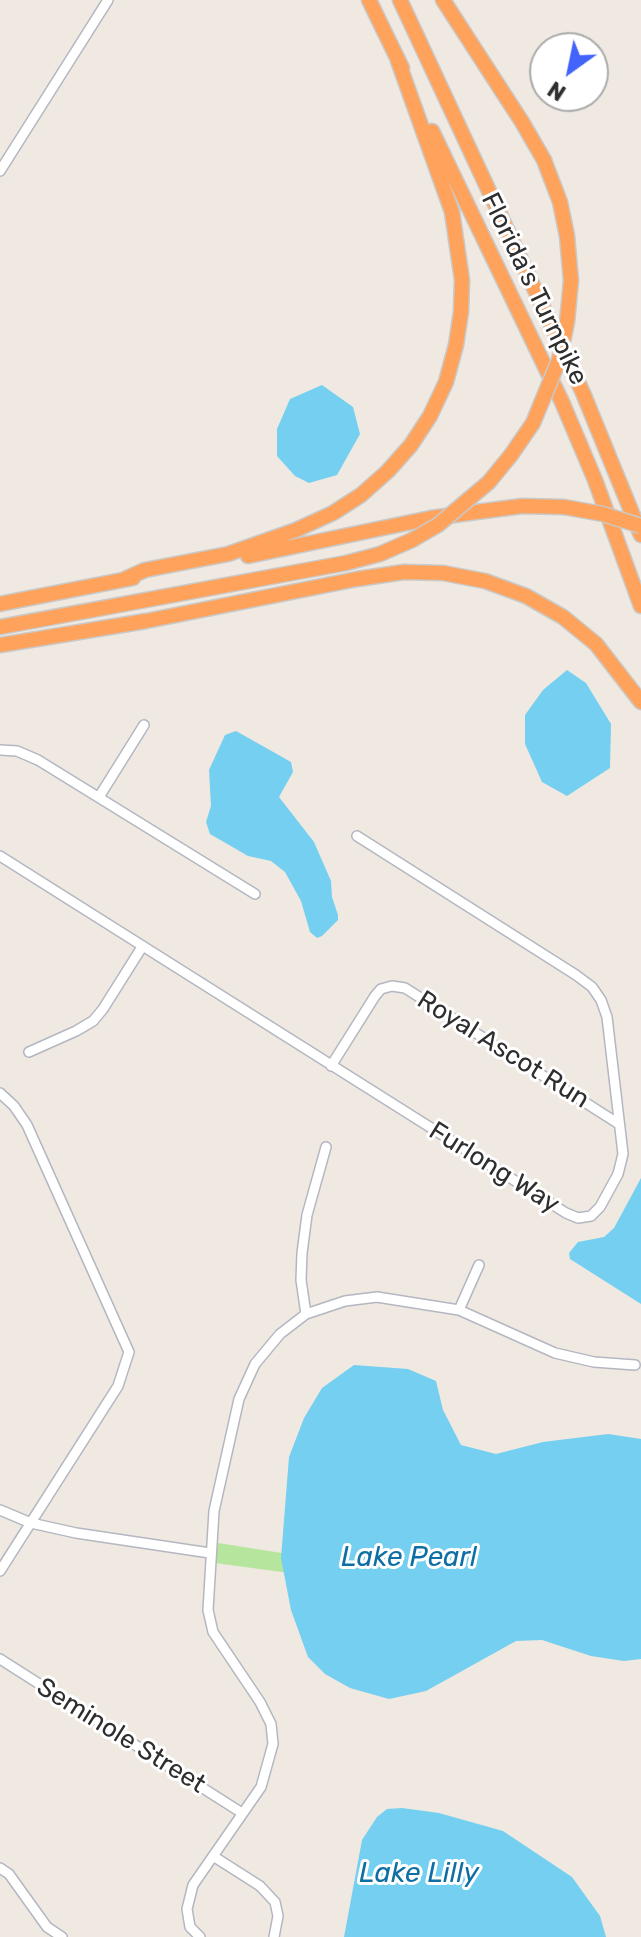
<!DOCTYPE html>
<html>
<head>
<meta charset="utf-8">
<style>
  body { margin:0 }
  #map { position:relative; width:641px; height:1937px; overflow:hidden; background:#efe9e1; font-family:Rubik,sans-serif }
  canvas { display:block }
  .north { position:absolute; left:529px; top:32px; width:80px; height:80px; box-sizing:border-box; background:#fff; border:2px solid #ababab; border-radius:50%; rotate:213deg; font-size:22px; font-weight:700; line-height:32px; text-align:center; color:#2e2e2e }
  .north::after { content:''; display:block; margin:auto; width:28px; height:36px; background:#4264fb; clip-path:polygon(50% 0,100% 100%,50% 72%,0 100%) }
</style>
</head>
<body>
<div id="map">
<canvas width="641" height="1937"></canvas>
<div class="north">N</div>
</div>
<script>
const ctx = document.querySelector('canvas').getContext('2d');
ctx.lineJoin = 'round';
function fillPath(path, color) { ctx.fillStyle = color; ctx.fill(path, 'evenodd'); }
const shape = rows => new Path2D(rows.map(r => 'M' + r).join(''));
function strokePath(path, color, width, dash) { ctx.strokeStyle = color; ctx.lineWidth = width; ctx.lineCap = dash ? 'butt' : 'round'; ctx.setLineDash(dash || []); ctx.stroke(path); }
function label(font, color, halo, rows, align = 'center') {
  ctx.font = font + ' Rubik,sans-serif'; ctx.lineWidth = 6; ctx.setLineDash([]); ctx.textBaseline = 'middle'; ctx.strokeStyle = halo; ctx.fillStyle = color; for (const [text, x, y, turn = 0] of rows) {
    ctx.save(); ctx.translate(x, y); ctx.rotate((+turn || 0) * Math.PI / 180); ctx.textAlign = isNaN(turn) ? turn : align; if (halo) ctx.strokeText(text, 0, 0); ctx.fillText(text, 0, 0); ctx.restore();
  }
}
const green = shape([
  [218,1543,307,1557,304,1575,215,1563]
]);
const water = shape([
  [322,385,353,407,360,434,337,475,309,483,295,476,277,456,277,429,290,399],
  [567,670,586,683,611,724,610,768,567,796,542,782,525,744,525,715,543,690],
  [236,731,291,762,293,772,279,797,314,842,331,881,332,897,338,915,338,920,322,936,317,938,310,932,301,901,285,872,271,861,248,856,210,834,206,822,211,806,209,770,225,735],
  [641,1178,641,1304,570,1259,569,1253,578,1242,604,1237,614,1228],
  [354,1365,408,1369,436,1381,443,1410,461,1445,496,1454,543,1442,608,1434,641,1439,641,1659,624,1661,591,1656,542,1640,516,1641,426,1691,389,1699,350,1688,325,1674,308,1657,291,1610,281,1558,289,1457,304,1418,322,1388],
  [402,1808,439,1813,503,1831,572,1877,600,1916,606,1937,344,1937,362,1840,377,1817,387,1809]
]);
const minor = shape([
  [0,171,108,0],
  [0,750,17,751,38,760,255,894],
  [99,797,144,725],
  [0,856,566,1213,578,1218,591,1216,600,1207,618,1174,623,1154,607,1017,601,1000,592,987,576,975,357,836],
  [29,1052,76,1031,93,1021,103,1009,142,947],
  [331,1066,375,996,381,989,392,986,405,988,619,1124],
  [0,1093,14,1106,27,1125,129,1352,118,1386,0,1571],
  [459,1310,479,1265],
  [306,1314,301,1280,302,1253,307,1215,326,1147],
  [0,1510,31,1523,76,1533,210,1553],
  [0,1659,242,1813],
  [213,1856,260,1886,275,1902,278,1916,274,1937],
  [0,1868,9,1874,47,1927,62,1937],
  [200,1937,190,1927,187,1909,193,1885,261,1787,273,1744,271,1724,260,1702,213,1632,208,1610,214,1511,239,1399,255,1364,280,1334,306,1314,345,1301,377,1297,459,1310,555,1353,594,1362,635,1365]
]);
const highway = shape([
  [369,0,402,68],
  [400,0,583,393,641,535],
  [443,0,522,122,544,160,560,202,567,236,571,281],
  [432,131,562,402,595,480,641,606],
  [248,556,431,518,522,506,564,507],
  [125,579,145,570,228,554,296,530,333,513,361,495,388,471,411,445,430,416,446,382,456,345,461,312,462,280,452,212,398,61],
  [0,604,133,578],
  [0,627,346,563,380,554,412,540],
  [0,645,146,621,357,579,404,572,443,573,485,581,526,596,563,617,596,644,641,702]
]);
const highwayBridge = shape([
  [564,507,603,514,641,526],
  [412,540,438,525,489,482,511,455,533,423,559,360,567,322,571,281]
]);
const streetNames = [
  ["Florida's Turnpike",534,289,64],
  ["Royal Ascot Run",503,1050,32],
  ["Furlong Way",494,1168,32],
  ["Seminole Street",121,1736,32]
];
const waterNames = [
  ["Lake Pearl",409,1558],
  ["Lake Lilly",419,1874]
];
fillPath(green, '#b6e59e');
fillPath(water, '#75cff0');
strokePath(minor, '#b4b7c1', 12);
strokePath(highway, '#c9c9c9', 17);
strokePath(minor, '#fff', 9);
strokePath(highway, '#ffa35c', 14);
strokePath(highwayBridge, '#c9c9c9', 17, []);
strokePath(highwayBridge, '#ffa35c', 14);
label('26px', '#2e2e2e', '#fff', streetNames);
label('italic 28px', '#0d6fa3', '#fff', waterNames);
</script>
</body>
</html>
